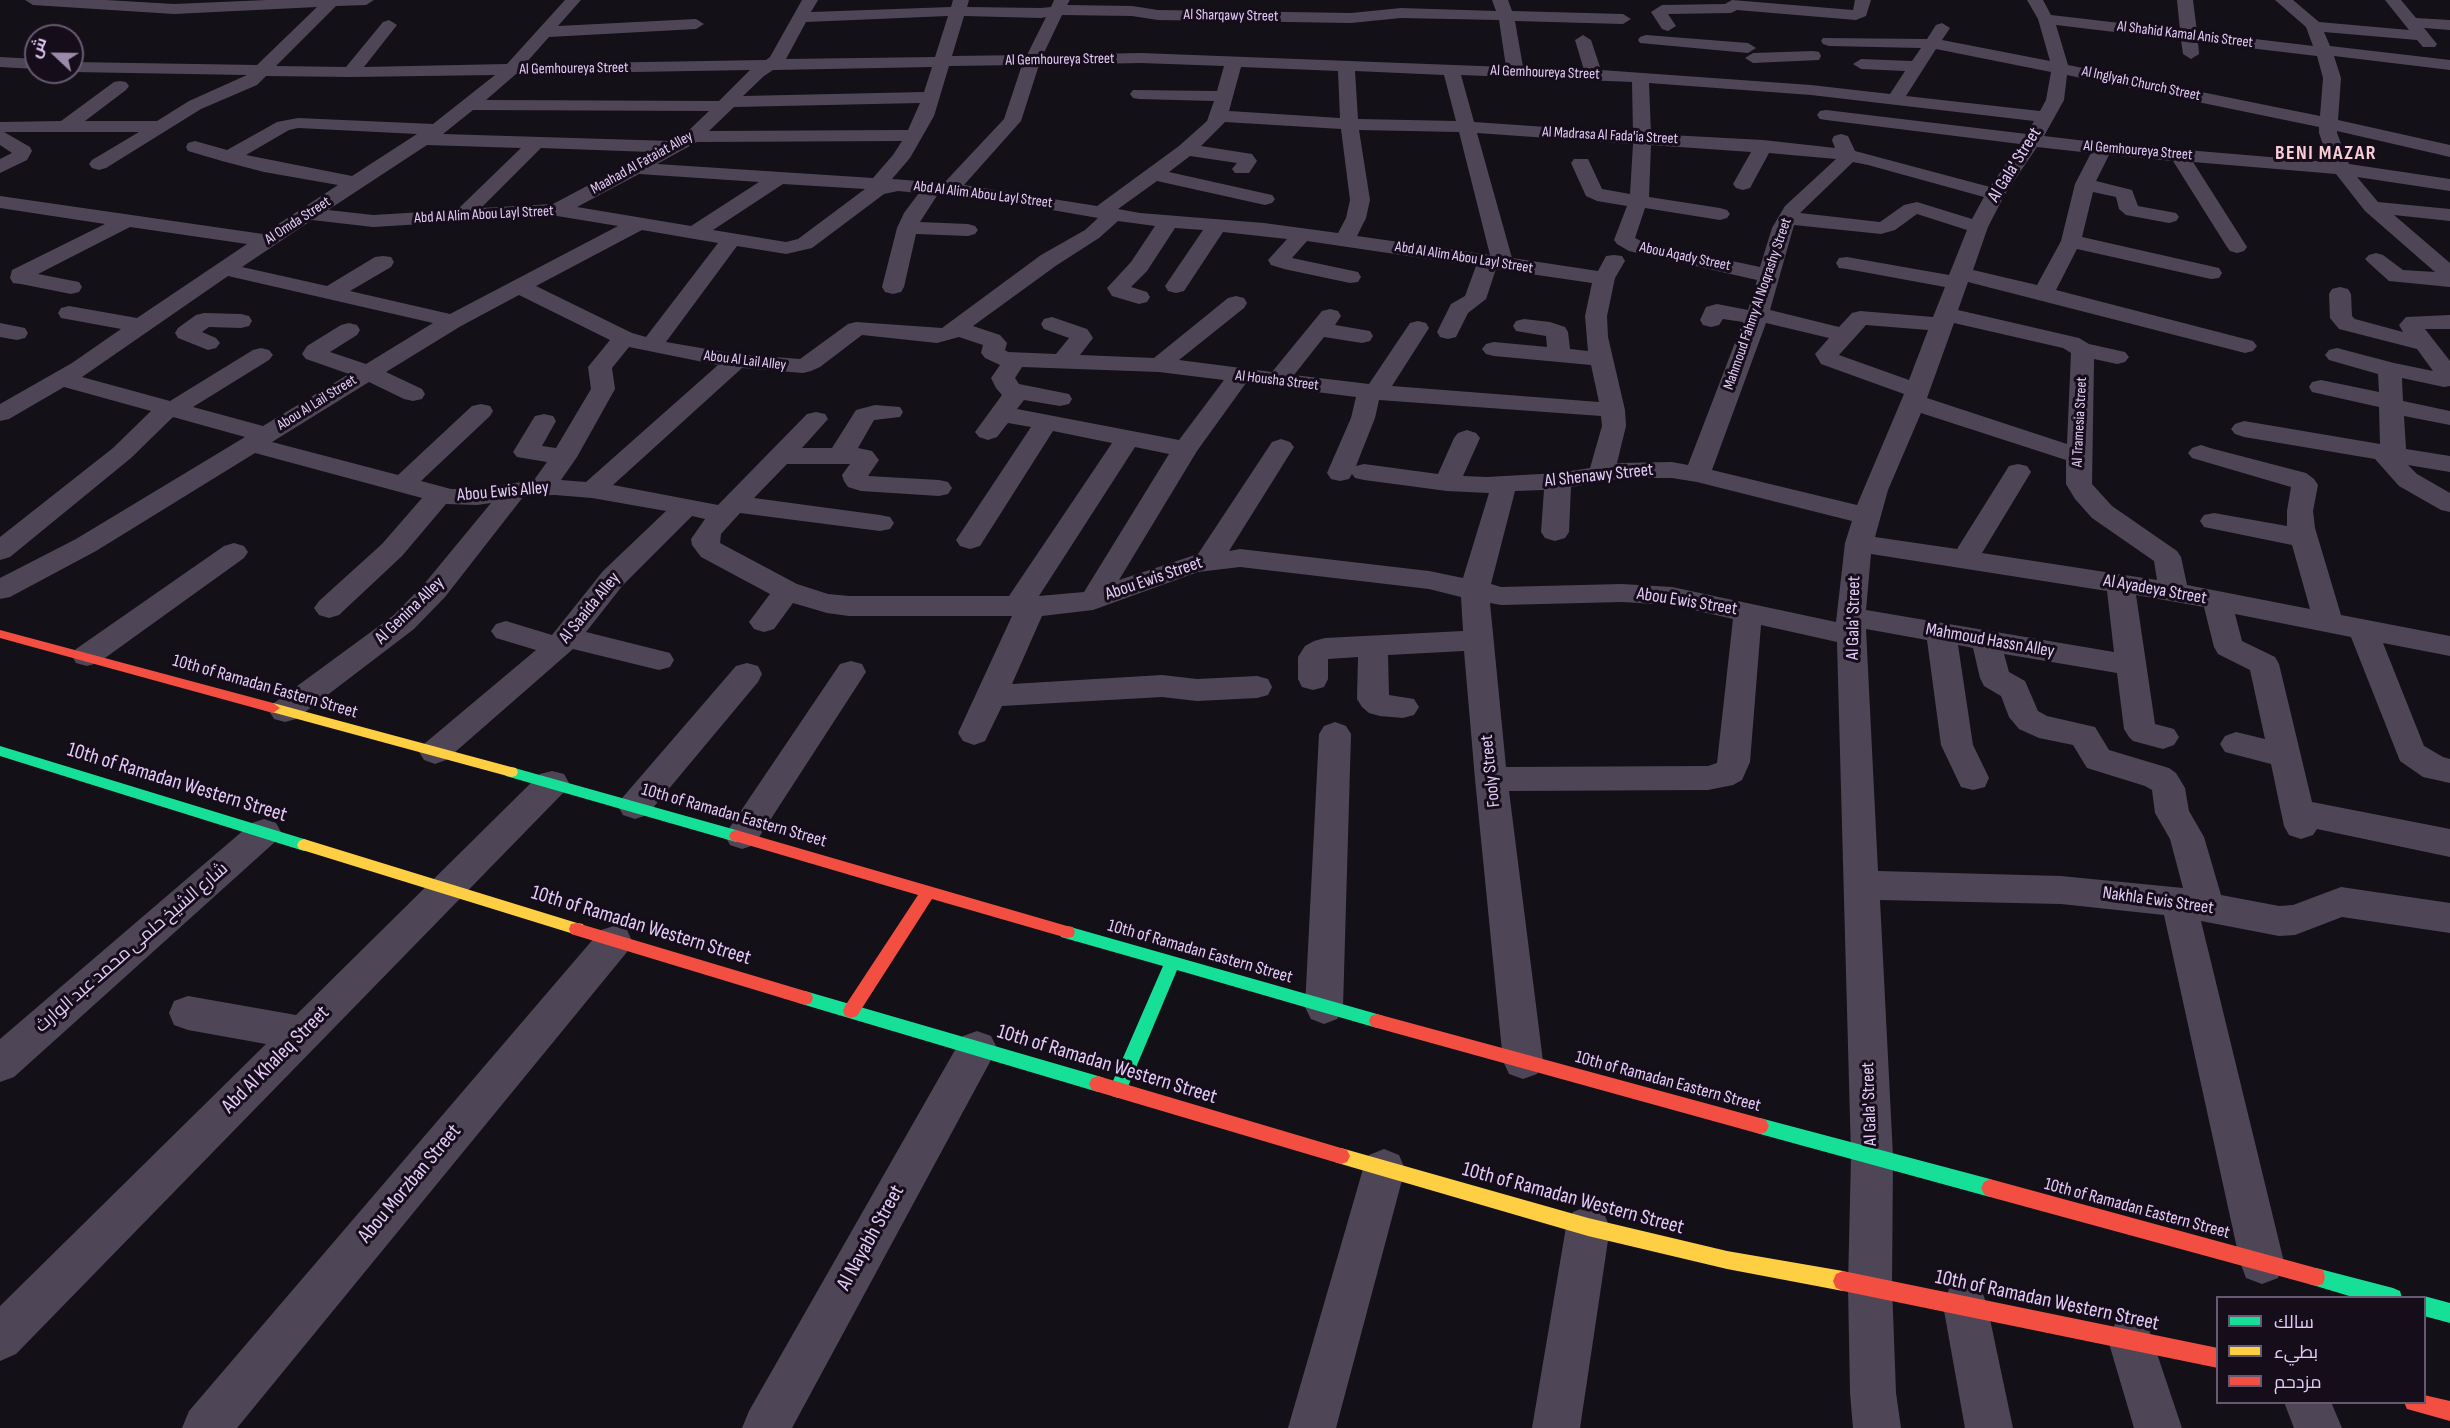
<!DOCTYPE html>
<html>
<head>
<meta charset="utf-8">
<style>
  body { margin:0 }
  #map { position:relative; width:2450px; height:1428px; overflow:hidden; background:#141017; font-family:"Sofia Sans Condensed",Cairo,sans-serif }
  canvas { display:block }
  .legend { position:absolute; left:2216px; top:1296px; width:210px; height:108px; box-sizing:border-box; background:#150d1a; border:2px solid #685973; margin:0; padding:8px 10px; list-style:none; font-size:18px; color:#e4cbf9 }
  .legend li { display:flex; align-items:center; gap:12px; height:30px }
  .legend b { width:30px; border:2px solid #685973 }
  .north { position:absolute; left:24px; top:24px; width:60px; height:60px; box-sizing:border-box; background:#150d1a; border:2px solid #685973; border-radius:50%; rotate:292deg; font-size:16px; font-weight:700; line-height:24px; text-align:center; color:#e4cbf9 }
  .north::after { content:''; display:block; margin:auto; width:21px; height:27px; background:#9b8aaa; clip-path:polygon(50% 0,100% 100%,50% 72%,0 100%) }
</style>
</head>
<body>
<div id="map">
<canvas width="2450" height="1428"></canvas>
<ul class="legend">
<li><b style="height:8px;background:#16e098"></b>سالك</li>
<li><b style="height:8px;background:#ffcf43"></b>بطيء</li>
<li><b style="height:8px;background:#f24e42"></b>مزدحم</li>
</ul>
<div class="north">ش</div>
</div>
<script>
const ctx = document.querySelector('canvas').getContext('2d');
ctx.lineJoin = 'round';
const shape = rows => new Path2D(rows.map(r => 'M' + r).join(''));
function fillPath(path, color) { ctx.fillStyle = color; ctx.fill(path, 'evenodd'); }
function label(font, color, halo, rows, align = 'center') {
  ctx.font = font + ' "Sofia Sans Condensed",Cairo,sans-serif'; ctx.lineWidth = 6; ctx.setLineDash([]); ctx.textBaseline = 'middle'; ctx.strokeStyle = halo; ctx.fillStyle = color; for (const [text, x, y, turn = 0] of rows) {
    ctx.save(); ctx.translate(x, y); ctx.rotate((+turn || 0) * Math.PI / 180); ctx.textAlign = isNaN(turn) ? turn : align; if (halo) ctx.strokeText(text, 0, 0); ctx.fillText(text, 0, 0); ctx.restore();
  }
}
const street = shape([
  [25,0,106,0,174,4,267,0,374,0,366,5,336,6,276,66,346,67,383,22,389,20,397,25,364,67,507,64,565,0,581,0,558,26,696,19,704,24,696,29,549,37,525,64,766,60,770,57,802,0,818,0,811,12,951,7,953,0,969,0,967,7,1041,8,1051,7,1054,0,1070,0,1067,5,1132,6,1158,10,1351,13,1401,8,1496,11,1492,0,1508,0,1512,11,1623,14,1631,19,1623,24,1515,21,1523,67,1584,70,1575,40,1583,35,1591,40,1601,70,1811,85,1890,94,1905,71,1861,69,1853,64,1861,59,1912,61,1921,48,1829,46,1823,44,1821,41,1823,38,1927,39,1936,25,1942,23,1950,28,1942,40,2050,61,2038,19,2027,0,2043,0,2051,15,2180,30,2177,0,2193,0,2197,32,2313,46,2306,27,2275,0,2293,0,2319,22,2409,30,2385,0,2401,0,2416,18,2450,20,2450,30,2424,28,2437,44,2435,47,2423,47,2417,40,2324,32,2330,46,2450,60,2450,70,2334,56,2341,78,2338,120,2450,145,2450,157,2337,131,2337,133,2349,164,2450,179,2450,191,2357,177,2378,202,2450,209,2450,221,2394,215,2450,263,2450,287,2389,281,2369,263,2365,259,2369,255,2376,253,2383,255,2403,270,2435,272,2365,211,2336,174,2193,162,2247,247,2244,251,2237,253,2230,251,2227,247,2173,161,2109,155,2096,181,2132,190,2138,206,2176,213,2179,217,2176,221,2169,223,2126,215,2119,209,2116,197,2093,192,2082,237,2219,268,2222,273,2219,278,2211,279,2077,249,2056,290,2253,341,2257,346,2253,351,2245,353,1968,282,1958,310,2079,338,2089,344,2125,352,2129,357,2125,362,2117,364,2094,359,2092,484,2112,506,2177,551,2181,557,2187,585,2310,609,2292,545,2204,527,2200,521,2204,515,2214,513,2287,526,2287,511,2291,487,2192,458,2188,453,2192,448,2201,445,2210,448,2306,473,2314,479,2318,485,2313,511,2315,528,2341,615,2450,636,2450,656,2383,643,2424,746,2443,757,2450,759,2450,783,2423,777,2400,761,2351,637,2235,614,2242,641,2275,657,2279,664,2312,802,2450,829,2450,857,2317,829,2313,835,2301,839,2289,835,2284,826,2271,764,2225,752,2220,744,2225,736,2236,732,2265,739,2250,670,2218,654,2214,647,2204,607,2136,595,2155,724,2174,729,2179,737,2174,745,2163,749,2133,741,2129,737,2124,729,2117,673,2004,654,2009,672,2025,681,2038,711,2047,716,2095,727,2109,750,2169,768,2176,773,2185,788,2189,811,2204,837,2221,895,2279,906,2293,905,2341,887,2450,903,2450,933,2342,917,2295,935,2279,936,2201,921,2284,1262,2278,1278,2262,1284,2246,1278,2240,1262,2164,915,2061,904,1880,900,1893,1156,1892,1286,1896,1393,1901,1428,1853,1428,1850,1393,1848,1286,1851,1156,1837,642,1761,625,1750,762,1742,780,1733,785,1708,790,1509,791,1543,1061,1537,1074,1523,1079,1509,1074,1503,1061,1475,779,1464,651,1388,655,1389,695,1414,699,1419,707,1414,715,1403,718,1380,716,1369,713,1362,707,1357,699,1358,657,1328,659,1328,679,1324,687,1313,690,1302,687,1298,679,1298,657,1305,646,1314,641,1325,638,1463,631,1461,597,1429,589,1240,567,1198,572,1093,610,1042,616,1012,684,1162,675,1197,679,1257,676,1268,679,1272,687,1268,695,1257,698,1197,701,1162,697,1002,706,985,741,974,745,963,741,958,733,1012,616,849,616,827,613,793,603,774,629,764,632,754,629,749,622,770,594,701,557,692,545,691,539,705,519,692,516,623,585,586,632,670,653,674,660,670,667,659,670,573,649,446,760,435,764,424,760,419,752,424,744,536,650,496,638,491,631,496,624,506,621,552,635,603,571,666,511,592,498,555,495,528,496,523,497,445,597,414,629,296,719,285,722,274,719,269,711,274,703,394,615,425,583,491,503,477,505,446,504,402,556,339,615,329,618,319,615,314,608,319,601,382,544,422,498,255,453,96,551,10,597,0,599,0,578,76,539,245,437,173,417,131,458,10,557,0,560,0,537,113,448,151,411,64,387,9,419,0,421,0,404,72,363,121,329,61,318,58,313,61,308,69,306,137,318,247,244,130,227,38,274,79,282,82,287,79,292,71,294,21,284,13,283,10,278,12,270,105,224,0,208,0,196,263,234,338,185,264,172,222,161,188,151,186,147,188,143,195,141,227,150,277,122,298,118,433,124,495,75,351,77,266,76,257,85,201,109,106,168,99,170,92,168,89,164,92,160,139,132,4,132,30,147,32,151,27,160,0,173,0,159,12,153,0,145,0,122,61,121,114,82,120,81,126,82,129,86,126,90,85,121,157,121,189,101,247,75,72,72,72,62,257,65,317,7,174,14,33,5,25,0],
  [1062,15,1132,16,1158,20,1351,23,1401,18,1499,20,1506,67,1141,53,1043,55,1062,15],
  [948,16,935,57,786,59,806,22,948,16],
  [964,16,1041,18,1046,17,1027,55,952,56,964,16],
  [2056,25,2181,40,2183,54,2191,59,2199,54,2198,42,2317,56,2323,78,2320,116,2068,65,2056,25],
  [1936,49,2051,72,2046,100,2040,111,1906,96,1936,49],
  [1141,63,1224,66,1217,91,1133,90,1130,94,1133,98,1139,99,1214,101,1207,121,1179,146,1097,206,964,185,1021,121,1039,65,1141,63],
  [1022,65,1004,119,944,183,892,179,910,158,934,116,949,66,1022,65],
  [932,67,924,92,743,96,764,76,773,70,932,67],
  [1241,67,1338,71,1340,118,1229,111,1241,67],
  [750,70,719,101,486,100,516,74,750,70],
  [1355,71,1444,75,1456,121,1358,119,1355,71],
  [1461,75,1632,82,1633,133,1474,122,1461,75],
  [2067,75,2319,127,2319,133,2329,162,2103,143,2044,136,2064,100,2067,75],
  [1649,83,1811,95,2034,121,2027,134,1826,110,1820,111,1817,115,1820,119,1826,120,2020,144,1990,187,1855,151,1848,136,1841,134,1834,136,1832,140,1835,148,1763,140,1651,134,1649,83],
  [920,103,908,130,709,131,734,107,920,103],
  [473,110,709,111,686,133,671,141,443,134,473,110],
  [1225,122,1341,129,1350,200,1346,218,1338,233,1264,223,1140,213,1118,209,1157,181,1265,205,1272,203,1275,199,1272,195,1169,172,1190,156,1237,163,1232,169,1235,173,1249,173,1257,161,1252,154,1201,146,1225,122],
  [298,128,417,134,352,176,246,155,289,130,298,128],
  [1359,130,1459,132,1490,255,1357,236,1366,218,1370,200,1359,130],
  [1477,133,1633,144,1630,194,1602,189,1588,159,1574,159,1571,163,1586,196,1597,201,1627,206,1614,240,1617,244,1629,251,1757,280,1748,310,1717,304,1706,307,1700,320,1703,325,1711,327,1719,325,1723,319,1743,322,1688,465,1672,462,1617,463,1626,426,1625,410,1608,337,1607,316,1615,278,1625,261,1622,256,1614,255,1606,256,1598,271,1512,258,1477,133],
  [902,141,893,155,873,178,657,164,697,142,902,141],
  [427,145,521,148,457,210,373,215,328,210,427,145],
  [1651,145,1751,152,1733,184,1736,188,1743,190,1750,188,1769,153,1836,159,1785,206,1772,228,1760,267,1643,242,1635,238,1645,208,1720,220,1727,218,1730,214,1727,210,1720,208,1649,197,1651,145],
  [2037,147,2091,153,2075,184,2061,241,2037,285,1973,270,1988,227,2005,194,2037,147],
  [541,148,651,152,553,204,481,208,541,148],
  [1853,162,1868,165,1984,197,1972,219,1917,202,1904,205,1880,222,1800,213,1853,162],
  [639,174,759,182,691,226,577,207,639,174],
  [783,184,865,189,798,239,786,242,713,230,783,184],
  [898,191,919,193,904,213,897,228,882,287,885,292,893,294,901,292,904,287,916,234,968,236,975,234,978,230,975,226,968,224,920,222,938,194,983,198,1098,218,1085,230,1041,255,942,328,856,322,848,324,800,359,736,354,666,342,737,246,786,254,812,248,884,194,898,191],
  [1917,214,1967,230,1949,275,1847,257,1839,258,1836,263,1839,268,1847,269,1945,287,1933,317,1860,311,1852,313,1839,327,1770,310,1794,225,1881,234,1895,230,1917,214],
  [557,216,618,226,450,314,350,291,391,267,394,262,391,257,383,256,375,257,327,286,242,267,312,220,373,227,557,216],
  [1118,221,1155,226,1131,262,1107,288,1112,296,1139,304,1147,302,1150,297,1147,292,1131,287,1147,271,1175,228,1203,230,1165,286,1168,291,1176,293,1184,291,1223,232,1287,239,1268,260,1271,265,1284,269,1350,283,1358,282,1361,277,1358,272,1292,258,1307,241,1476,266,1465,296,1451,304,1437,332,1440,337,1448,339,1456,337,1468,313,1486,299,1496,269,1592,283,1585,316,1588,351,1570,349,1568,332,1565,327,1550,322,1524,319,1516,321,1513,326,1516,331,1546,336,1547,347,1494,342,1486,344,1482,349,1486,354,1494,356,1591,365,1599,402,1392,386,1429,328,1426,323,1418,321,1410,323,1369,384,1294,375,1324,337,1362,343,1370,341,1373,336,1370,331,1335,325,1341,316,1338,311,1330,309,1322,311,1272,372,1179,360,1244,308,1247,303,1244,298,1236,296,1228,298,1154,358,1080,355,1093,338,1090,333,1087,329,1052,317,1044,319,1041,324,1044,329,1069,338,1056,354,1008,352,1005,350,1007,343,1000,335,973,326,1057,265,1099,238,1118,221],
  [642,230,718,243,646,337,632,333,536,286,642,230],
  [228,276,433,323,366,364,330,352,357,335,360,330,357,325,349,323,341,325,307,346,302,354,306,359,349,374,263,426,193,407,269,360,273,355,269,350,261,348,253,350,170,401,82,377,228,276],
  [519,295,610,340,588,367,591,389,556,448,542,446,556,421,553,416,544,414,535,416,513,452,517,457,547,462,534,480,477,489,451,489,421,481,490,416,493,411,490,406,481,404,472,406,398,475,272,442,369,382,404,399,413,401,422,399,425,394,422,389,386,372,461,326,519,295],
  [1766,323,1829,338,1815,354,1821,364,1904,394,1857,505,1712,470,1766,323],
  [1954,323,2063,348,2071,353,2067,444,1927,398,1954,323],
  [1866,325,1928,330,1909,380,1839,355,1866,325],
  [862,335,937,343,959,337,983,345,981,353,985,358,1000,365,991,378,996,388,1002,395,975,432,979,437,988,440,997,437,1008,423,1031,427,956,540,960,546,970,549,980,546,1053,431,1112,443,1009,596,849,596,828,594,797,584,720,543,721,534,740,513,880,531,890,529,894,523,890,517,880,515,754,498,787,464,850,464,842,475,844,481,848,487,861,491,939,496,948,494,952,488,948,482,939,480,868,476,879,460,872,451,858,448,874,420,900,417,903,412,900,407,875,405,856,410,832,448,802,448,828,419,825,414,816,412,807,414,718,505,613,485,742,368,803,373,811,371,820,367,862,335],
  [629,347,718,365,586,482,561,480,577,457,615,389,612,368,629,347],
  [1022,367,1159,372,1224,380,1179,440,1017,409,1024,400,1060,406,1069,404,1072,399,1069,394,1019,384,1015,378,1022,367],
  [1246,383,1356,397,1351,418,1327,473,1331,479,1340,481,1349,479,1352,474,1355,478,1364,480,1447,491,1489,493,1463,578,1429,571,1240,549,1229,551,1294,447,1290,442,1281,439,1272,442,1198,554,1119,580,1197,451,1246,383],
  [1379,400,1601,416,1602,426,1590,468,1558,473,1487,477,1463,476,1480,438,1476,433,1467,430,1458,433,1454,438,1438,474,1364,464,1356,466,1375,418,1379,400],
  [1921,413,2066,460,2066,484,2075,499,2092,518,2154,561,2157,580,1982,553,2031,472,2027,466,2018,464,2009,466,1957,549,1875,537,1888,490,1921,413],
  [1135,447,1169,454,1084,592,1039,596,1135,447],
  [1623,478,1672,478,1697,482,1852,521,1845,543,1836,622,1672,587,1622,584,1501,587,1491,584,1515,491,1544,490,1541,532,1545,538,1555,541,1565,538,1569,532,1571,487,1623,478],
  [1871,554,2107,591,2114,652,1866,610,1871,554],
  [1622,602,1672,605,1733,619,1717,763,1708,766,1506,767,1490,603,1501,605,1622,602],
  [1866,629,1927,640,1941,745,1961,787,1973,790,1985,787,1989,778,1973,745,1958,645,1973,648,1980,678,1984,686,2001,696,2009,717,2019,729,2039,738,2073,745,2087,768,2145,786,2152,790,2155,813,2170,839,2183,888,2061,876,1878,871,1866,629],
  [1732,0,1853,10,1855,0,1871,0,1866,16,1856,20,1737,10,1731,13,1668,14,1676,26,1668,31,1662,29,1651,12,1662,5,1725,4,1732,0],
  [1646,35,1748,43,1756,48,1748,53,1640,43,1638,40,1640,37,1646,35],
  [1813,51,1819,52,1821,56,1819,60,1753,63,1745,58,1753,53,1813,51],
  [0,57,36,59,36,69,0,67,0,57],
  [2340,287,2348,289,2351,294,2352,316,2355,319,2403,332,2399,325,2406,317,2450,315,2450,329,2425,329,2450,361,2450,386,2444,387,2402,378,2403,401,2450,411,2450,425,2404,416,2406,449,2450,456,2450,472,2408,465,2417,474,2450,493,2450,512,2441,510,2399,486,2375,459,2244,437,2235,434,2231,429,2235,424,2244,421,2380,444,2379,407,2312,392,2309,387,2312,382,2321,380,2379,392,2378,374,2329,360,2325,355,2329,350,2337,348,2394,363,2433,371,2417,349,2339,329,2330,318,2329,294,2332,289,2340,287],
  [204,313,241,314,249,316,252,321,249,326,241,328,209,327,202,332,216,338,220,343,216,348,208,350,178,338,175,333,178,328,196,315,204,313],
  [0,323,25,328,28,333,25,338,17,340,0,337,0,323],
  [234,543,244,546,248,552,244,558,98,663,87,666,76,663,72,656,76,649,224,546,234,543],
  [851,661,862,664,866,672,754,845,742,849,730,845,725,836,730,827,840,664,851,661],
  [747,663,758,666,762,674,758,682,647,815,635,819,623,815,618,806,623,797,736,666,747,663],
  [1335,722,1346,726,1351,734,1343,1007,1337,1019,1324,1024,1311,1019,1305,1007,1319,734,1324,726,1335,722],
  [552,771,564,774,569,783,564,792,16,1354,0,1361,0,1306,266,1044,188,1030,174,1025,169,1013,174,1001,188,996,296,1015,540,774,552,771],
  [264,819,276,823,281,832,276,841,14,1077,0,1082,0,1039,252,823,264,819],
  [614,926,627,930,632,941,627,952,237,1428,182,1428,189,1411,601,930,614,926],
  [977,1031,991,1036,997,1048,991,1060,792,1428,742,1428,749,1411,963,1036,977,1031],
  [1384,1149,1399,1155,1405,1169,1336,1428,1288,1428,1363,1169,1369,1155,1384,1149],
  [1588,1206,1603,1212,1610,1227,1580,1428,1532,1428,1566,1227,1573,1212,1588,1206],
  [1965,1283,1981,1289,1987,1305,2013,1428,1965,1428,1943,1305,1949,1289,1965,1283],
  [2131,1317,2147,1324,2182,1428,2134,1428,2108,1340,2115,1324,2131,1317],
  [2284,1402,2331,1402,2342,1428,2294,1428,2284,1402]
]);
const fast = shape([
  [0,746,304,839,309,841,311,845,309,849,304,851,0,756,0,746],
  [511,767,736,830,741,832,743,836,741,840,736,842,506,776,504,772,506,768,511,767],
  [1067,926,1377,1014,1383,1016,1385,1021,1383,1026,1377,1028,1177,970,1124,1096,1118,1098,1112,1096,1109,1090,1163,966,1061,937,1059,932,1061,927,1067,926],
  [805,991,1098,1076,1104,1078,1107,1084,1104,1090,1098,1092,805,1005,799,1003,797,998,799,993,805,991],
  [1760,1118,1990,1179,1996,1182,1999,1188,1996,1194,1990,1197,1760,1134,1754,1132,1751,1126,1754,1120,1760,1118],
  [2316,1268,2393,1288,2400,1291,2402,1298,2356,1298,2316,1286,2309,1284,2307,1277,2309,1270,2316,1268],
  [2424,1296,2450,1303,2450,1323,2424,1316,2424,1298,2421,1298,2424,1296]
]);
const slow = shape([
  [273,703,511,767,516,768,518,772,516,776,511,777,268,711,266,708,268,705,273,703],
  [304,839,577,923,583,924,585,929,583,934,577,935,299,849,297,845,299,841,304,839],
  [1341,1148,1588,1218,1727,1251,1843,1271,1850,1274,1853,1281,1850,1288,1843,1291,1727,1269,1588,1236,1341,1164,1335,1162,1332,1156,1335,1150,1341,1148]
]);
const jam = shape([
  [0,630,273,703,280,708,273,713,0,638,0,630],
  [736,830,1067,926,1073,927,1075,932,1073,937,1067,938,932,899,857,1016,851,1018,845,1016,843,1011,845,1006,918,895,731,840,729,836,731,832,736,830],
  [577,923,805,991,811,993,813,998,811,1003,805,1005,571,934,569,929,571,924,577,923],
  [1377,1014,1760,1118,1766,1120,1769,1126,1766,1132,1760,1134,1377,1028,1371,1026,1369,1021,1371,1016,1377,1014],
  [1098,1076,1341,1148,1347,1150,1350,1156,1347,1162,1341,1164,1098,1092,1092,1090,1089,1084,1092,1078,1098,1076],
  [1990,1179,2316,1268,2323,1270,2325,1277,2323,1284,2316,1286,1990,1197,1984,1194,1981,1188,1984,1182,1990,1179],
  [1843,1271,2218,1348,2218,1368,1843,1291,1836,1288,1833,1281,1836,1274,1843,1271],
  [2424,1395,2450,1401,2450,1421,2407,1409,2404,1402,2424,1402,2424,1395]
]);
const farStreetnames = [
  ["Al Sharqawy Street",1231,16,1],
  ["Al Shahid Kamal Anis Street",2185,35,7],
  ["Al Gemhoureya Street",1060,60,-1],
  ["Al Gemhoureya Street",574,69,-1],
  ["Al Gemhoureya Street",1545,73,2],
  ["Al Inglyah Church Street",2141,84,12],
  ["Al Madrasa Al Fada'ia Street",1610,136,3],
  ["Al Gemhoureya Street",2138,151,5],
  ["Maahad Al Fataiat Alley",642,163,-29],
  ["Abd Al Alim Abou Layl Street",983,195,7],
  ["Abd Al Alim Abou Layl Street",484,215,-3],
  ["Al Omda Street",298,221,-33],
  ["Abou Aqady Street",1685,257,12],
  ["Abd Al Alim Abou Layl Street",1464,258,9],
  ["Mahmoud Fahmy Al Noqrashy Street",1758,304,-71],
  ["Abou Al Lail Alley",745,361,7],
  ["Al Housha Street",1277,381,7],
  ["Abou Al Lail Street",317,403,-32],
  ["Al Tramesia Street",2080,422,-87]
];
const streetNames = [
  ["Al Gala' Street",2015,165,-58],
  ["Al Shenawy Street",1599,476,-6],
  ["Abou Ewis Alley",503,492,-5],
  ["Abou Ewis Street",1154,579,-19],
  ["Al Ayadeya Street",2155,590,10],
  ["Abou Ewis Street",1687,602,9],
  ["Al Saaida Alley",590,608,-51],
  ["Al Genina Alley",410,611,-44],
  ["Al Gala' Street",1854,618,-89],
  ["Mahmoud Hassn Alley",1990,641,10],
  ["10th of Ramadan Eastern Street",265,687,16],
  ["Fooly Street",1491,771,-96],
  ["10th of Ramadan Eastern Street",734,816,16],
  ["Nakhla Ewis Street",2158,901,8],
  ["شارع الشيخ حلمى محمد عبد الوارث",132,948,-41],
  ["10th of Ramadan Eastern Street",1200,952,16],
  ["10th of Ramadan Eastern Street",1668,1082,15],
  ["Al Gala' Street",1870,1104,-92],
  ["10th of Ramadan Eastern Street",2137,1209,15]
];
const farDistrictnames = [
  ["BENI MAZAR",2326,154]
];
const nearStreetnames = [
  ["10th of Ramadan Western Street",177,783,17],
  ["10th of Ramadan Western Street",641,926,17],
  ["Abd Al Khaleq Street",276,1060,-45],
  ["10th of Ramadan Western Street",1107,1065,17],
  ["Abou Morzban Street",410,1184,-50],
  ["10th of Ramadan Western Street",1573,1199,15],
  ["Al Nayabh Street",871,1238,-61],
  ["10th of Ramadan Western Street",2047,1301,12]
];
fillPath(street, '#4e4657');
fillPath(fast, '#16e098');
fillPath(slow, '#ffcf43');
fillPath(jam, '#f24e42');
label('15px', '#e4cbf9', '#150d1a', farStreetnames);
label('18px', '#e4cbf9', '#150d1a', streetNames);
ctx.letterSpacing = '1.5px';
label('bold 20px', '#f9cdd6', '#150d1a', farDistrictnames);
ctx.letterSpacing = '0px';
label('21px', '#e4cbf9', '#150d1a', nearStreetnames);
</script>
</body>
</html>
